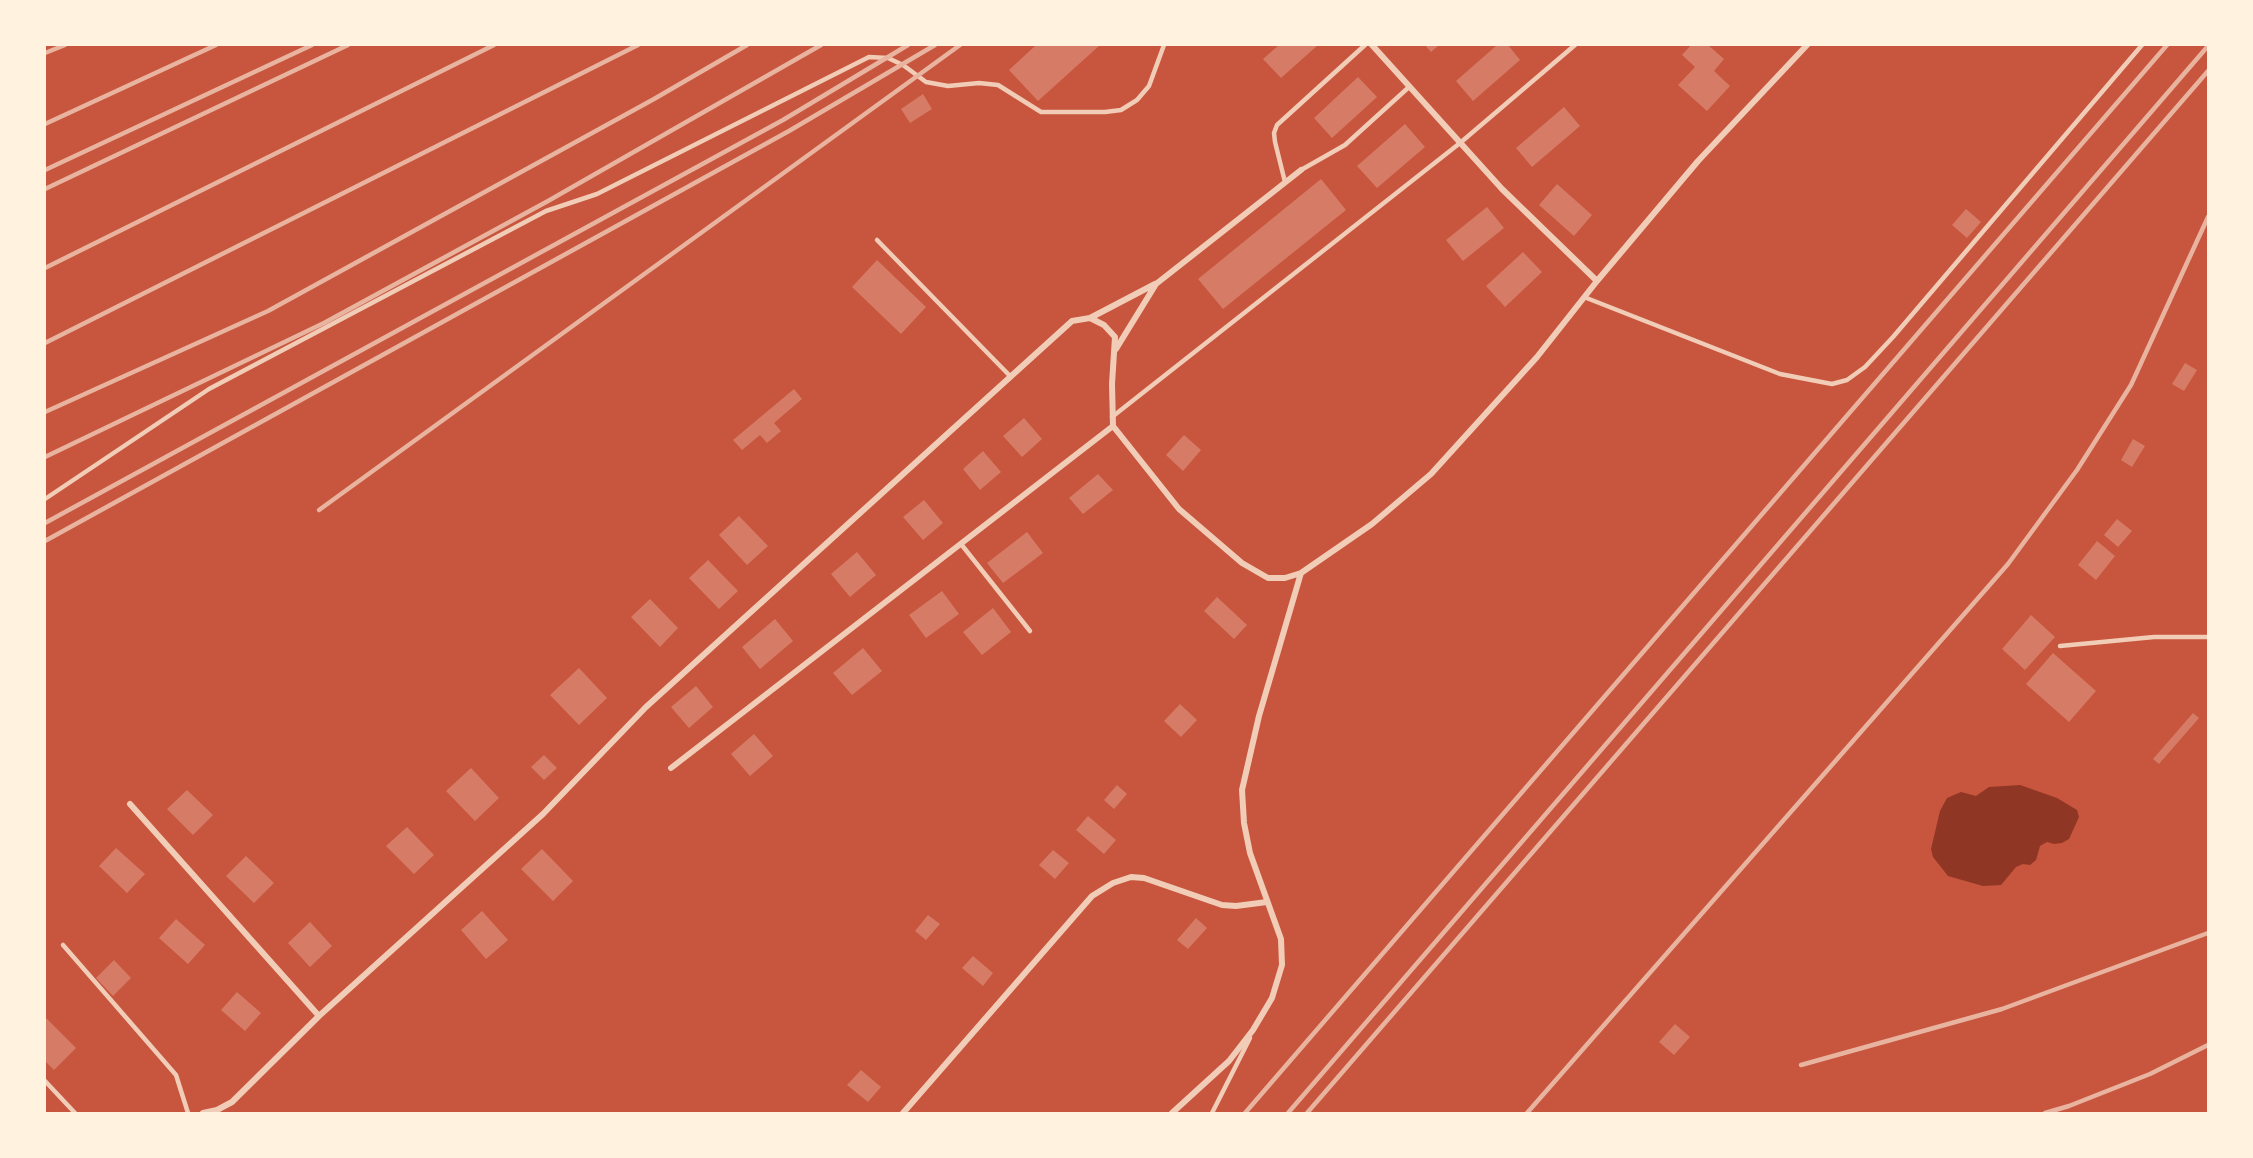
<!DOCTYPE html>
<html>
<head>
<meta charset="utf-8">
<style>
  body { margin:0 }
  #map { position:relative; width:2253px; height:1158px; overflow:hidden; background:#c8553d; font-family:"Times New Roman",serif }
  canvas { display:block }
  .frame { position:absolute; inset:0; border:46px solid #fff3e0; pointer-events:none }
</style>
</head>
<body>
<div id="map">
<canvas width="2253" height="1158"></canvas>
<div class="frame"></div>
</div>
<script>
const ctx = document.querySelector('canvas').getContext('2d');
ctx.lineJoin = 'round';
function fillPath(path, color) { ctx.fillStyle = color; ctx.fill(path, 'evenodd'); }
const shape = rows => new Path2D(rows.map(r => 'M' + r).join(''));
function strokePath(path, color, width, dash) { ctx.strokeStyle = color; ctx.lineWidth = width; ctx.lineCap = dash ? 'butt' : 'round'; ctx.setLineDash(dash || []); ctx.stroke(path); }
const water = shape([
  [2020,785,2057,798,2077,810,2079,817,2069,839,2062,843,2054,844,2047,842,2040,846,2036,860,2030,865,2023,864,2016,867,2001,885,1983,886,1948,876,1933,857,1931,849,1940,811,1947,798,1961,792,1976,796,1989,787]
]);
const building = shape([
  [1036,45,1100,45,1038,101,1009,70],
  [1279,45,1318,45,1281,78,1263,59],
  [1425,45,1439,45,1431,52],
  [1497,45,1508,45,1520,60,1473,101,1456,81],
  [1691,45,1708,45,1724,59,1714,71,1730,86,1707,111,1678,85,1695,67,1682,55],
  [1358,77,1377,97,1332,138,1314,118],
  [923,94,932,109,910,123,901,109],
  [1564,107,1580,126,1532,167,1516,148],
  [1405,124,1425,147,1377,188,1357,166],
  [1321,179,1346,210,1223,309,1198,279],
  [1557,184,1592,215,1574,236,1539,205],
  [1487,207,1504,228,1463,261,1446,240],
  [1966,209,1981,222,1967,238,1952,225],
  [1523,252,1542,272,1505,307,1486,286],
  [877,260,926,307,901,334,852,287],
  [2185,363,2197,370,2184,391,2172,384],
  [794,389,802,399,774,423,781,431,767,443,760,435,742,450,733,440],
  [1024,418,1042,439,1022,457,1003,436],
  [1184,435,1201,450,1183,471,1166,455],
  [2133,439,2145,446,2132,467,2121,460],
  [983,451,1001,472,980,490,963,469],
  [1098,474,1113,490,1083,514,1069,498],
  [924,500,943,523,923,540,903,517],
  [739,516,768,546,747,565,719,535],
  [2117,519,2132,531,2118,547,2104,535],
  [1027,532,1043,553,1003,583,987,563],
  [2097,541,2115,556,2096,580,2078,565],
  [857,552,876,575,850,597,831,574],
  [708,560,738,591,719,609,689,578],
  [942,591,959,614,926,638,909,615],
  [1217,597,1247,625,1234,639,1204,611],
  [650,599,678,628,660,647,631,617],
  [993,608,1011,632,982,655,963,632],
  [2031,615,2055,637,2025,670,2002,649],
  [775,619,793,641,760,669,742,647],
  [863,648,882,671,852,695,833,673],
  [2053,653,2096,691,2069,722,2026,684],
  [579,668,607,698,579,725,550,695],
  [696,686,713,707,689,728,671,707],
  [1180,704,1197,720,1181,737,1164,721],
  [2193,713,2199,718,2159,764,2153,759],
  [754,734,773,756,750,776,731,754],
  [544,755,557,768,544,780,531,767],
  [471,768,499,798,475,821,446,791],
  [1117,785,1127,794,1114,809,1104,800],
  [187,790,213,815,193,835,167,809],
  [1088,816,1116,840,1104,854,1076,830],
  [407,827,434,855,414,874,386,846],
  [116,848,145,874,127,893,99,866],
  [542,849,573,881,553,901,521,869],
  [1053,850,1069,863,1055,879,1039,865],
  [246,856,274,883,254,903,226,876],
  [482,911,508,940,486,959,461,930],
  [928,915,940,924,926,940,915,931],
  [1196,918,1207,928,1188,949,1177,940],
  [176,919,205,945,188,964,159,938],
  [310,922,332,946,310,967,288,943],
  [973,956,993,973,983,986,962,968],
  [114,960,131,978,113,996,96,978],
  [237,992,261,1013,245,1031,221,1010],
  [45,1017,76,1048,54,1070,45,1061],
  [1675,1024,1690,1037,1674,1055,1659,1042],
  [861,1070,881,1087,868,1102,847,1085]
]);
const service = shape([
  [1301,170,1345,145,1409,87],
  [1285,182,1275,142,1274,133,1277,125,1365,45],
  [877,240,1011,377],
  [1584,297,1780,374,1832,384,1847,380,1865,367,1893,337,2142,45],
  [1112,417,1460,143,1575,45],
  [45,499,209,389,546,211,597,194,869,57,888,58,903,65,926,82,948,86,979,83,998,85,1041,112,1105,112,1121,110,1137,100,1149,86,1164,45],
  [961,544,1030,631],
  [2060,646,2154,637,2208,637],
  [63,945,176,1075,188,1113],
  [45,1081,75,1113],
  [1212,1113,1250,1038]
]);
const minor = shape([
  [1372,45,1502,189,1597,281],
  [1090,318,1155,284],
  [1116,349,1156,284,1301,170],
  [671,768,1113,426,1179,509,1242,563,1268,578,1285,578,1301,573,1372,524,1431,474,1537,357,1597,281,1698,161,1807,45],
  [130,804,319,1016],
  [203,1113,217,1110,232,1102,319,1016,543,814,646,707,1072,321,1090,318,1104,325,1115,337,1112,384,1113,426],
  [903,1113,1092,896,1113,883,1131,877,1144,878,1222,905,1236,906,1267,902],
  [1172,1113,1229,1061,1253,1030,1272,998,1282,965,1281,939,1250,853,1244,823,1242,790,1259,716,1301,573]
]);
const rail = shape([
  [45,53,65,45],
  [45,124,216,45],
  [45,170,312,45],
  [45,189,348,45],
  [45,268,494,45],
  [45,343,638,45],
  [45,412,268,311,654,99,747,45],
  [45,457,324,323,548,201,821,45],
  [319,510,960,45],
  [45,523,783,120,908,45],
  [45,541,789,131,935,45],
  [1801,1065,2002,1009,2208,933],
  [1245,1113,2167,45],
  [1288,1113,2208,46],
  [1307,1113,2208,71],
  [1527,1113,2008,564,2077,470,2131,385,2208,217],
  [2045,1113,2069,1106,2150,1074,2208,1045]
]);
fillPath(water, '#8f3625');
fillPath(building, '#d67c66');
strokePath(service, '#f1ccb7', 4.5);
strokePath(minor, '#f1ccb7', 6);
strokePath(rail, '#e9b49f', 4.5);
</script>
</body>
</html>
